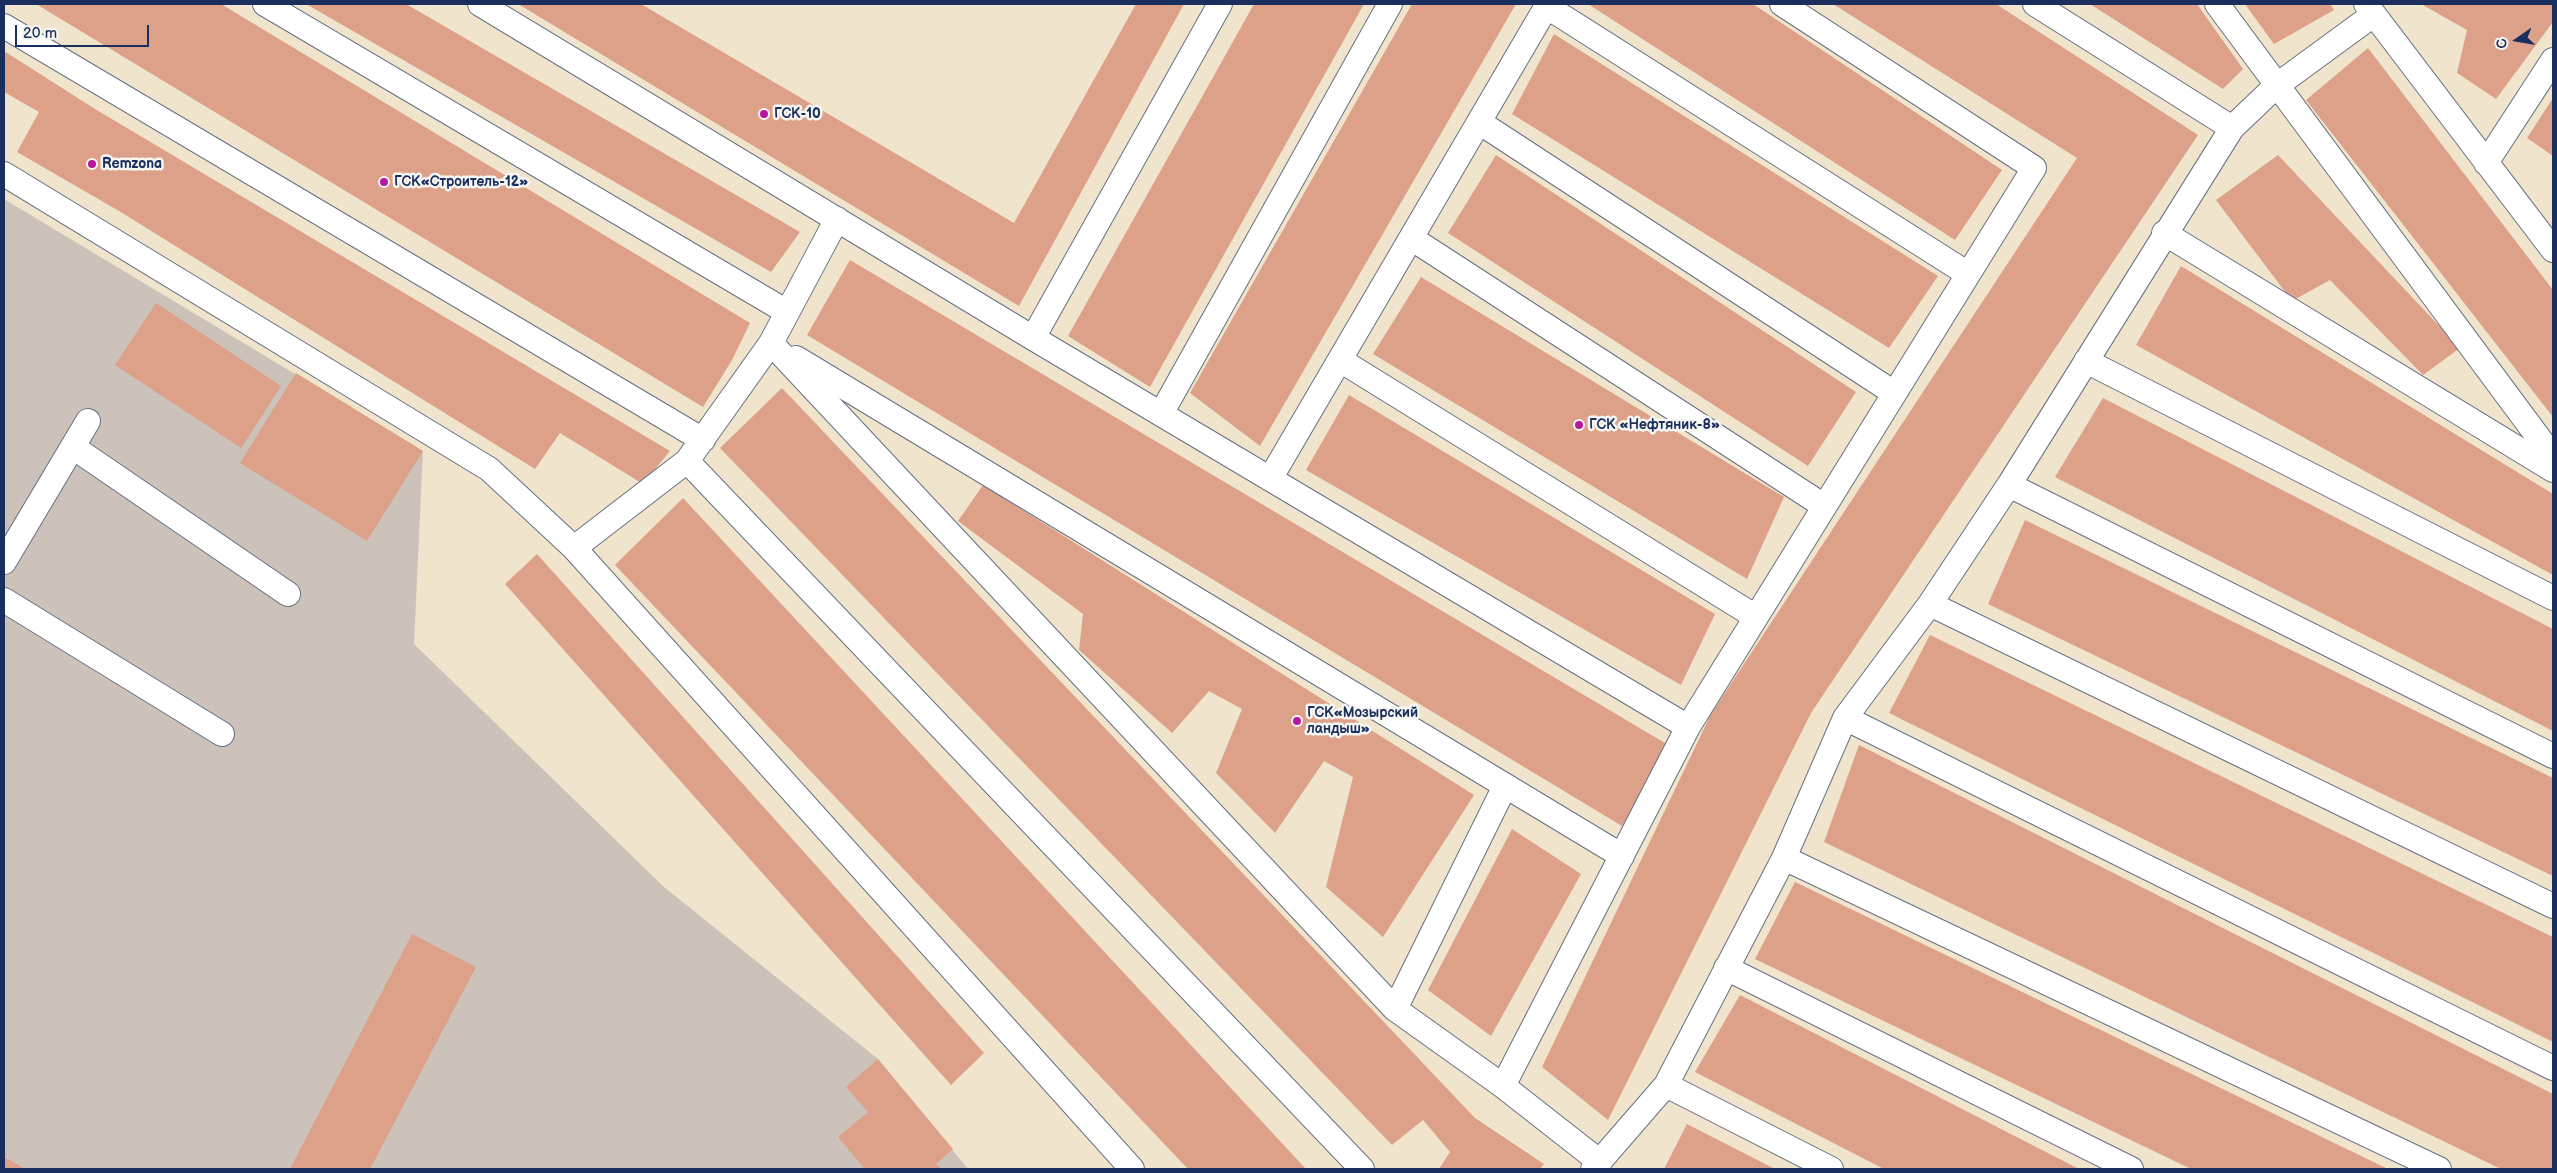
<!DOCTYPE html>
<html>
<head>
<meta charset="utf-8">
<style>
  body { margin:0 }
  #map { position:relative; width:2557px; height:1173px; overflow:hidden; background:#f0e5cc; font-family:"Balsamiq Sans",sans-serif }
  canvas { display:block }
  .frame { position:absolute; inset:0; border:5px solid #1b2f5e; pointer-events:none }
  .north { position:absolute; left:2492px; top:15px; width:50px; height:50px; -webkit-text-stroke:4px #f6f6f2; paint-order:stroke; rotate:257deg; font-size:14px; font-weight:700; line-height:20px; text-align:center; color:#1b2f5e }
  .north::after { content:''; display:block; margin:auto; width:18px; height:22px; background:#1b2f5e; clip-path:polygon(50% 0,100% 100%,50% 72%,0 100%) }
  .scale { position:absolute; left:15px; top:25px; width:134px; height:22px; box-sizing:border-box; border:2px solid #1b2f5e; border-top:0; padding-left:6px; font-size:15px; line-height:18px; white-space:nowrap; color:#1b2f5e; -webkit-text-stroke:4px #f6f6f2; paint-order:stroke }
</style>
</head>
<body>
<div id="map">
<canvas width="2557" height="1173"></canvas>
<div class="frame"></div>
<div class="north">С</div>
<div class="scale">20 m</div>
</div>
<script>
const ctx = document.querySelector('canvas').getContext('2d');
ctx.lineJoin = 'round';
function fillPath(path, color) { ctx.fillStyle = color; ctx.fill(path, 'evenodd'); }
const shape = rows => new Path2D(rows.map(r => 'M' + r).join(''));
function strokePath(path, color, width, dash) { ctx.strokeStyle = color; ctx.lineWidth = width; ctx.lineCap = dash ? 'butt' : 'round'; ctx.setLineDash(dash || []); ctx.stroke(path); }
function label(font, color, halo, rows, align = 'center') {
  ctx.font = font + ' "Balsamiq Sans",sans-serif'; ctx.lineWidth = 5; ctx.setLineDash([]); ctx.textBaseline = 'middle'; ctx.strokeStyle = halo; ctx.fillStyle = color; for (const [text, x, y, turn = 0] of rows) {
    ctx.save(); ctx.translate(x, y); ctx.rotate((+turn || 0) * Math.PI / 180); ctx.textAlign = isNaN(turn) ? turn : align; if (halo) ctx.strokeText(text, 0, 0); ctx.fillText(text, 0, 0); ctx.restore();
  }
}
const industrial = shape([
  [4,199,423,451,414,644,664,887,878,1059,968,1169,4,1169]
]);
const building = shape([
  [36,4,221,4,750,323,732,360,703,407],
  [306,4,406,4,800,232,771,272],
  [518,4,641,4,1014,223,1136,4,1184,4,1019,306],
  [1254,4,1364,4,1150,387,1068,336],
  [1412,4,1516,4,1260,446,1190,393],
  [1588,4,1753,4,2002,170,1955,240],
  [1833,4,1996,4,2198,135,1811,713,1608,1120,1542,1067,1711,714,2077,158],
  [2090,4,2197,4,2243,69,2223,89],
  [2245,4,2330,4,2334,10,2274,44],
  [2421,4,2553,4,2553,22,2496,99,2457,73,2467,30],
  [1554,34,1938,276,1889,348,1512,114],
  [2368,48,2553,290,2553,417,2306,100],
  [4,51,95,109,670,451,643,484,560,433,535,469,119,211,17,152,39,112,4,92],
  [2553,98,2553,156,2527,138],
  [1496,155,1856,392,1808,466,1448,233],
  [2278,155,2460,348,2423,375,2330,280,2292,301,2216,200],
  [850,260,1670,746,1622,826,807,335],
  [2181,266,2553,494,2553,575,2136,345],
  [1421,277,1784,497,1747,579,1373,354],
  [156,303,281,386,241,448,115,365],
  [296,373,423,451,367,541,240,463],
  [782,388,1475,1118,1544,1164,1540,1169,1439,1169,1450,1152,1423,1120,1392,1145,720,448],
  [1349,395,1715,614,1681,685,1306,470],
  [2103,398,2553,629,2553,731,2055,477],
  [983,485,1474,795,1383,937,1326,887,1353,777,1324,761,1275,833,1216,773,1242,709,1209,691,1172,733,1079,650,1083,614,958,521],
  [683,498,1306,1169,1188,1169,615,565],
  [2025,520,2553,778,2553,876,1988,604],
  [537,554,984,1053,951,1085,505,584],
  [1930,635,2553,937,2553,1042,1889,713],
  [1859,745,2553,1094,2553,1169,2501,1169,1824,842],
  [1512,829,1581,874,1491,1036,1428,990],
  [1795,882,2388,1169,2191,1169,1755,959],
  [412,934,476,967,370,1169,290,1169],
  [1740,995,2079,1169,1884,1169,1695,1072],
  [878,1059,953,1149,936,1164,941,1169,865,1169,838,1137,868,1112,846,1087],
  [1687,1124,1775,1169,1664,1169],
  [4,1157,25,1169,4,1169]
]);
const lane = shape([
  [265,4,787,312],
  [480,4,1033,338,1688,727],
  [2035,4,2232,128],
  [2217,4,2553,457],
  [2366,4,2553,250],
  [1546,6,1968,274],
  [4,26,703,440],
  [1479,122,1894,393],
  [2486,163,2553,60],
  [4,174,489,469,574,548,1132,1169],
  [2164,233,2553,470],
  [1411,238,1824,506],
  [1033,338,1220,4],
  [771,343,1395,1009,1503,1086,1600,1162],
  [796,358,1622,856],
  [1340,360,1756,617],
  [2086,361,2553,598],
  [1161,414,1390,4],
  [73,447,288,594],
  [687,461,1362,1169],
  [1270,479,1548,4],
  [2009,485,2553,756],
  [574,548,687,461,771,343,837,219],
  [4,562,88,421],
  [4,600,222,734],
  [1930,604,2553,906],
  [1845,718,2553,1068],
  [1784,858,2439,1169],
  [1726,968,2131,1169],
  [1395,1009,1505,786],
  [1666,1085,1831,1169],
  [1503,1086,1688,727,2034,168,1782,4],
  [1593,1169,1666,1085,1784,858,1845,718,1930,604,2009,485,2232,128,2276,86,2373,15]
]);
const markers = [
  [764,114,5,"#b5179e"],
  [92,164,5,"#b5179e"],
  [384,182,5,"#b5179e"],
  [1579,425,5,"#b5179e"],
  [1297,721,5,"#b5179e"]
];
const poiNames = [
  ["ГСК-10",774,114],
  ["Remzona",102,164],
  ["ГСК«Строитель-12»",394,182],
  ["ГСК «Нефтяник-8»",1589,425],
  ["ГСК«Мозырский",1307,713],
  ["ландыш»",1307,729]
];
fillPath(industrial, '#ccc2b9');
fillPath(building, '#dda088');
strokePath(lane, '#666f84', 26);
strokePath(lane, '#fff', 24);
for (const [x, y, r, color] of markers) { const dot = new Path2D(); dot.arc(x, y, r, 0, 2 * Math.PI); ctx.fillStyle = color; ctx.fill(dot); strokePath(dot, '#f6f6f2', 2); }
label('bold 14px', '#1b2f5e', '#f6f6f2', poiNames, 'left');
</script>
</body>
</html>
